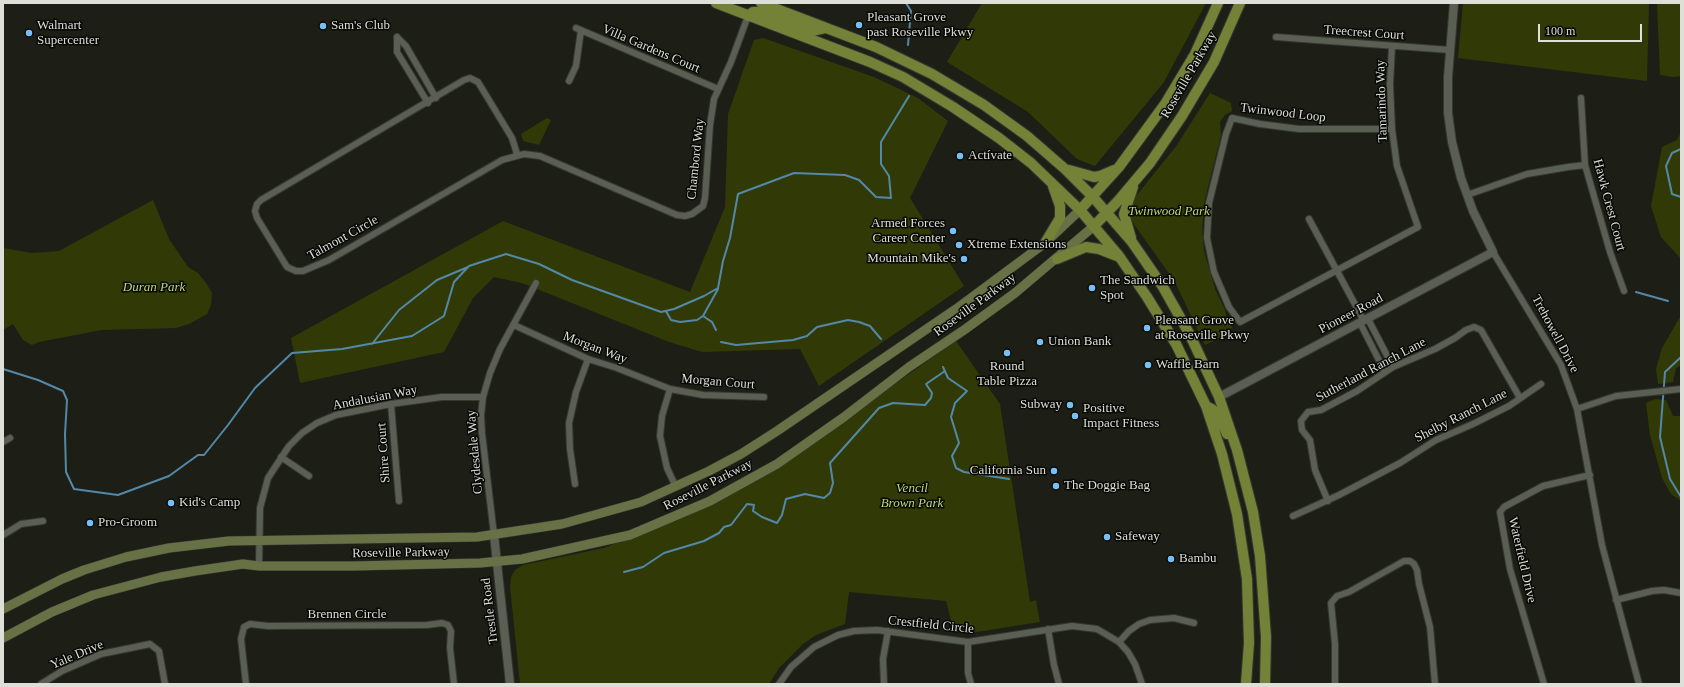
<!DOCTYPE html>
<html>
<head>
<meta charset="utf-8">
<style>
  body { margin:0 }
  #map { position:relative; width:1684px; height:687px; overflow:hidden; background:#1d1f16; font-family:Georgia,serif }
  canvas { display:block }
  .frame { position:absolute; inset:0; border:4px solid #dedfd9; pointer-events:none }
  .scale { position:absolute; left:1538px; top:24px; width:104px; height:18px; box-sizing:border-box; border:2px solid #dedfd9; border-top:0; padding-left:5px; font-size:12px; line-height:14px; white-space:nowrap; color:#dedfd9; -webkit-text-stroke:3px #080905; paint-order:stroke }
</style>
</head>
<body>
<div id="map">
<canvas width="1684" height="687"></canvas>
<div class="frame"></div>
<div class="scale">100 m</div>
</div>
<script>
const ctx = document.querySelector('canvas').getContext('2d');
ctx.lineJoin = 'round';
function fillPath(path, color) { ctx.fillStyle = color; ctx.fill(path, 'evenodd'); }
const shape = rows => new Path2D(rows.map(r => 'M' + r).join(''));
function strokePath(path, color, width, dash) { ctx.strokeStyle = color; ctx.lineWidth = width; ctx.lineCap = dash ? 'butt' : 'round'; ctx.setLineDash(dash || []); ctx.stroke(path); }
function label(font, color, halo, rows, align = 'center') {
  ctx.font = font + ' Georgia,serif'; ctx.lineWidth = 3; ctx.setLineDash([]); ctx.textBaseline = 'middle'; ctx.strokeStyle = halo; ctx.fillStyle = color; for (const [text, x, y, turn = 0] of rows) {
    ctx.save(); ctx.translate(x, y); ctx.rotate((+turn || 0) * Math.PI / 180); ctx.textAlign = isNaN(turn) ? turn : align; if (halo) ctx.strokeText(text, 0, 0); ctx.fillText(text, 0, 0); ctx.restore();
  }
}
const green = shape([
  [982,3,1206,3,1164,82,1095,166,1077,159,1028,112,947,62],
  [1463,3,1649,3,1647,81,1458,58],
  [1657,3,1681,3,1681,76,1673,77,1660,75],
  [763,38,874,77,918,98,948,121,910,198,964,286,819,386,800,349,702,352,669,342,522,283,494,277,473,298,444,352,300,383,291,338,503,221,690,292,725,207,728,114,754,40],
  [1210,93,1231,103,1232,111,1225,115,1220,122,1221,135,1205,199,1202,228,1204,251,1215,289,1225,310,1227,320,1232,327,1228,334,1205,345,1175,282,1131,220,1129,211,1132,201,1177,145],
  [547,118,551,120,539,145,523,141,521,134],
  [1681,132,1681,259,1661,237,1651,206,1662,147,1677,140],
  [153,200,169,239,188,267,198,273,206,283,212,293,211,305,207,314,189,324,176,328,101,330,39,342,32,345,23,340,13,324,3,330,3,248,32,253,59,251],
  [1681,315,1681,365,1676,368,1673,382,1658,384,1656,369,1662,348],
  [956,341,1000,404,1030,602,1036,600,1040,622,977,632,954,632,946,601,849,592,845,624,816,635,803,644,779,668,769,684,520,684,510,586,511,577,515,570,523,565,604,548,703,506,801,450],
  [1655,399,1666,400,1673,416,1681,416,1681,501,1671,494,1662,478,1650,435,1646,403]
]);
const stream = shape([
  [906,3,911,11,908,45],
  [1681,149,1672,153,1666,166,1672,194,1681,197],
  [1636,292,1668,301],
  [666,311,671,320,680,322,697,320,703,316,718,289],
  [703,316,712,322,716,330],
  [721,342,736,345,793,340,807,336,817,327,848,320,859,322,870,326,881,339],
  [372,344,399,310,437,280,468,267],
  [1681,357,1665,372,1660,437,1670,479,1681,497],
  [943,367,948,378,967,391,955,403,951,417,959,443,952,456,956,468,964,472,1009,479],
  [3,369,38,380,63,391,67,400,65,434,66,472,74,489,118,495,169,476,198,455,204,455,228,425,255,388,292,353,342,349,412,336,444,316,454,282,469,266,506,254,539,264,572,280,661,312,674,309,704,296,718,288,723,261,730,238,738,194,794,173,845,175,859,180,876,197,891,198,889,176,881,164,881,142,909,96],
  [624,572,643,567,664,553,704,541,719,533,724,527,731,525,747,504,754,505,753,511,762,517,777,523,782,515,786,499,805,494,824,498,830,493,833,483,830,463,879,408,893,403,925,405,931,398,932,393,926,384,945,371]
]);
const minor = shape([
  [576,28,718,89],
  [397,37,397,52,428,103],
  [397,37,406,46,436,98],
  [1276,37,1450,50],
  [569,81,576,66,581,30],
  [1581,98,1585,165,1610,252,1624,291],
  [1392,129,1299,129,1260,124,1232,118,1226,134,1209,203,1207,238,1214,272,1229,307,1240,322,1418,227,1397,166,1392,129,1390,84,1392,46],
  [517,154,512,138,478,82,470,78,464,80,261,200,257,204,255,211,257,218,287,267,296,271,303,271,329,260,502,160,524,154,540,156,677,215,685,216,692,214,703,206,705,198,710,125,714,99,731,62,748,16],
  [1467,195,1527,174,1568,167,1585,165],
  [1309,219,1364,321],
  [1493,252,1561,365,1577,409,1602,545,1639,684],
  [1368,319,1393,367],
  [1360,323,1385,372],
  [514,325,588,359,617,368,670,389,703,395,764,397],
  [670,389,662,416,660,436,667,468,676,487],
  [391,404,399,501],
  [1577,409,1616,396,1681,389],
  [3,442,10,438],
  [281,457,309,476],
  [575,484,570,449,569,423,576,392,588,359],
  [1328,501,1315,470,1310,440,1302,430,1301,421,1308,412,1321,410,1357,391,1393,367,1435,349,1455,338,1466,330,1474,327,1481,330,1520,398],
  [1293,516,1339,495,1400,463,1436,440,1473,424,1509,406,1541,384],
  [3,535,21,524,43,521],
  [494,535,482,433,481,415,483,397,490,373,500,349,536,283],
  [259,566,260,508,268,478,289,446,302,433,317,423,336,415,391,404,442,397,483,397],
  [1616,600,1652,591,1664,590,1681,593],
  [1048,629,1054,665,1059,684],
  [968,642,968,673,971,684],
  [1119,642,1129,631,1139,624,1150,620,1174,618,1194,623],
  [41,684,62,671,101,654,150,644,159,651,165,684],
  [246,684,241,639,244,627,250,624,268,626,427,625,442,623,448,625,451,631,450,648,454,684],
  [779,684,791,667,814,647,838,635,854,631,877,630,968,642,1072,626,1097,629,1119,642,1128,652,1135,664,1142,684],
  [884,684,883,659,888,631],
  [1335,684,1335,644,1331,603,1337,596,1349,592,1404,561,1410,561,1414,564,1417,570,1419,584,1430,627,1435,684],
  [1544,684,1510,569,1500,512,1504,507,1543,486,1590,475]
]);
const tertiary = shape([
  [1219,397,1493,252,1473,211,1461,178,1452,142,1448,113,1448,77,1454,3],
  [494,535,510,684]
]);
const secondary = shape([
  [3,609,62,579,84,570,126,557,169,548,229,541,477,537,562,524,641,502,709,471,741,454,777,431,956,309,1045,243,1080,210],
  [3,638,52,612,93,595,161,577,195,571,243,564,259,566,354,566,480,563,522,559,630,535,710,501,777,464,844,417,909,367,964,330,1015,293,1094,226]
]);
const primary = shape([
  [716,3,870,62,903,77,953,107,999,138,1031,163,1080,210,1119,256,1147,297,1176,344,1206,406,1222,454,1237,514,1247,579,1249,643,1246,684],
  [761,3,876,47,932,74,984,105,1027,136,1065,169,1093,197,1132,242,1163,287,1190,335,1219,397,1237,450,1253,512,1260,556,1266,637,1265,684],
  [748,16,753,12,761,12,813,31,826,28],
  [1069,170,1094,177,1100,176,1114,170],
  [1080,210,1119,167,1165,104,1195,54,1218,3],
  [1094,226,1118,201,1150,163,1182,116,1214,62,1240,3],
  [1131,238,1124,214,1133,187],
  [1045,243,1060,218,1060,206,1053,186],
  [1057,259,1086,247,1099,249,1117,256],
  [1206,406,1212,409,1217,414,1227,434]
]);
const markers = [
  [859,25,4,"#76c0f7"],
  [323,26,4,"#76c0f7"],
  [29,33,4,"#76c0f7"],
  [960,156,4,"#76c0f7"],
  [953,231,4,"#76c0f7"],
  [959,245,4,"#76c0f7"],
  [964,259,4,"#76c0f7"],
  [1092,288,4,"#76c0f7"],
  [1147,328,4,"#76c0f7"],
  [1040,342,4,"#76c0f7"],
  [1007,353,4,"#76c0f7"],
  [1148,365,4,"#76c0f7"],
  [1070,405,4,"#76c0f7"],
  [1075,416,4,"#76c0f7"],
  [1054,471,4,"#76c0f7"],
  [1056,486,4,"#76c0f7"],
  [171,503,4,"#76c0f7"],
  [90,523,4,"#76c0f7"],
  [1107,537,4,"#76c0f7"],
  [1171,559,4,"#76c0f7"]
];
const poiNames = [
  ["Pleasant Grove",867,18],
  ["past Roseville Pkwy",867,33],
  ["Walmart",37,26],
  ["Supercenter",37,41],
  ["Sam's Club",331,26],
  ["Actívate",968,156],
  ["Armed Forces",945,224,"right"],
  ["Career Center",945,239,"right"],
  ["Xtreme Extensions",967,245],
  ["Mountain Mike's",956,259,"right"],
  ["The Sandwich",1100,281],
  ["Spot",1100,296],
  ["Pleasant Grove",1155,321],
  ["at Roseville Pkwy",1155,336],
  ["Union Bank",1048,342],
  ["Waffle Barn",1156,365],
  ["Round",1007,367,"center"],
  ["Table Pizza",1007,382,"center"],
  ["Subway",1062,405,"right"],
  ["Positive",1083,409],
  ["Impact Fitness",1083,424],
  ["California Sun",1046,471,"right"],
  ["The Doggie Bag",1064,486],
  ["Kid's Camp",179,503],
  ["Pro-Groom",98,523],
  ["Safeway",1115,537],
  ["Bambu",1179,559]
];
const streetNames = [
  ["Treecrest Court",1364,33,4],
  ["Villa Gardens Court",651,49,23],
  ["Roseville Parkway",1189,75,-60],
  ["Tamarindo Way",1382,101,-92],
  ["Twinwood Loop",1283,113,7],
  ["Chambord Way",696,159,-84],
  ["Hawk Crest Court",1609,205,75],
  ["Talmont Circle",343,238,-29],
  ["Roseville Parkway",975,305,-36],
  ["Pioneer Road",1351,314,-28],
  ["Trehowell Drive",1555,334,62],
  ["Morgan Way",595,348,21],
  ["Sutherland Ranch Lane",1371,370,-28],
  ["Morgan Court",718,382,5],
  ["Andalusian Way",375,398,-11],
  ["Shelby Ranch Lane",1461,416,-27],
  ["Clydesdale Way",475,452,-95],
  ["Shire Court",384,453,-94],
  ["Roseville Parkway",708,485,-27],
  ["Roseville Parkway",401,553,-1],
  ["Waterfield Drive",1522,560,77],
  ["Trestle Road",490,611,-97],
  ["Brennen Circle",347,615],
  ["Crestfield Circle",931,625,6],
  ["Yale Drive",77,655,-23]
];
const parkNames = [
  ["Twinwood Park",1169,212],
  ["Duran Park",154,288],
  ["Vencil",912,489],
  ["Brown Park",912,504]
];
fillPath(green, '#313a06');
strokePath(stream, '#5388a8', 2);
strokePath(minor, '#363832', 8);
strokePath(tertiary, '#363832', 10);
strokePath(secondary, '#363832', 10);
strokePath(primary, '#363832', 12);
strokePath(minor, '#5b5e53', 6);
strokePath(tertiary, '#5b5e53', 8);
strokePath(secondary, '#687045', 9);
strokePath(primary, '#748237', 10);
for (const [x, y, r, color] of markers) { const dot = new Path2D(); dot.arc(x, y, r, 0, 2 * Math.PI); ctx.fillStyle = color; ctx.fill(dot); strokePath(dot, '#080905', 1.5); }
label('13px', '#dedfd9', '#080905', poiNames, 'left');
label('13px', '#dedfd9', '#080905', streetNames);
label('italic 13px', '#c2d970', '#080905', parkNames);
</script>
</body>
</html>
